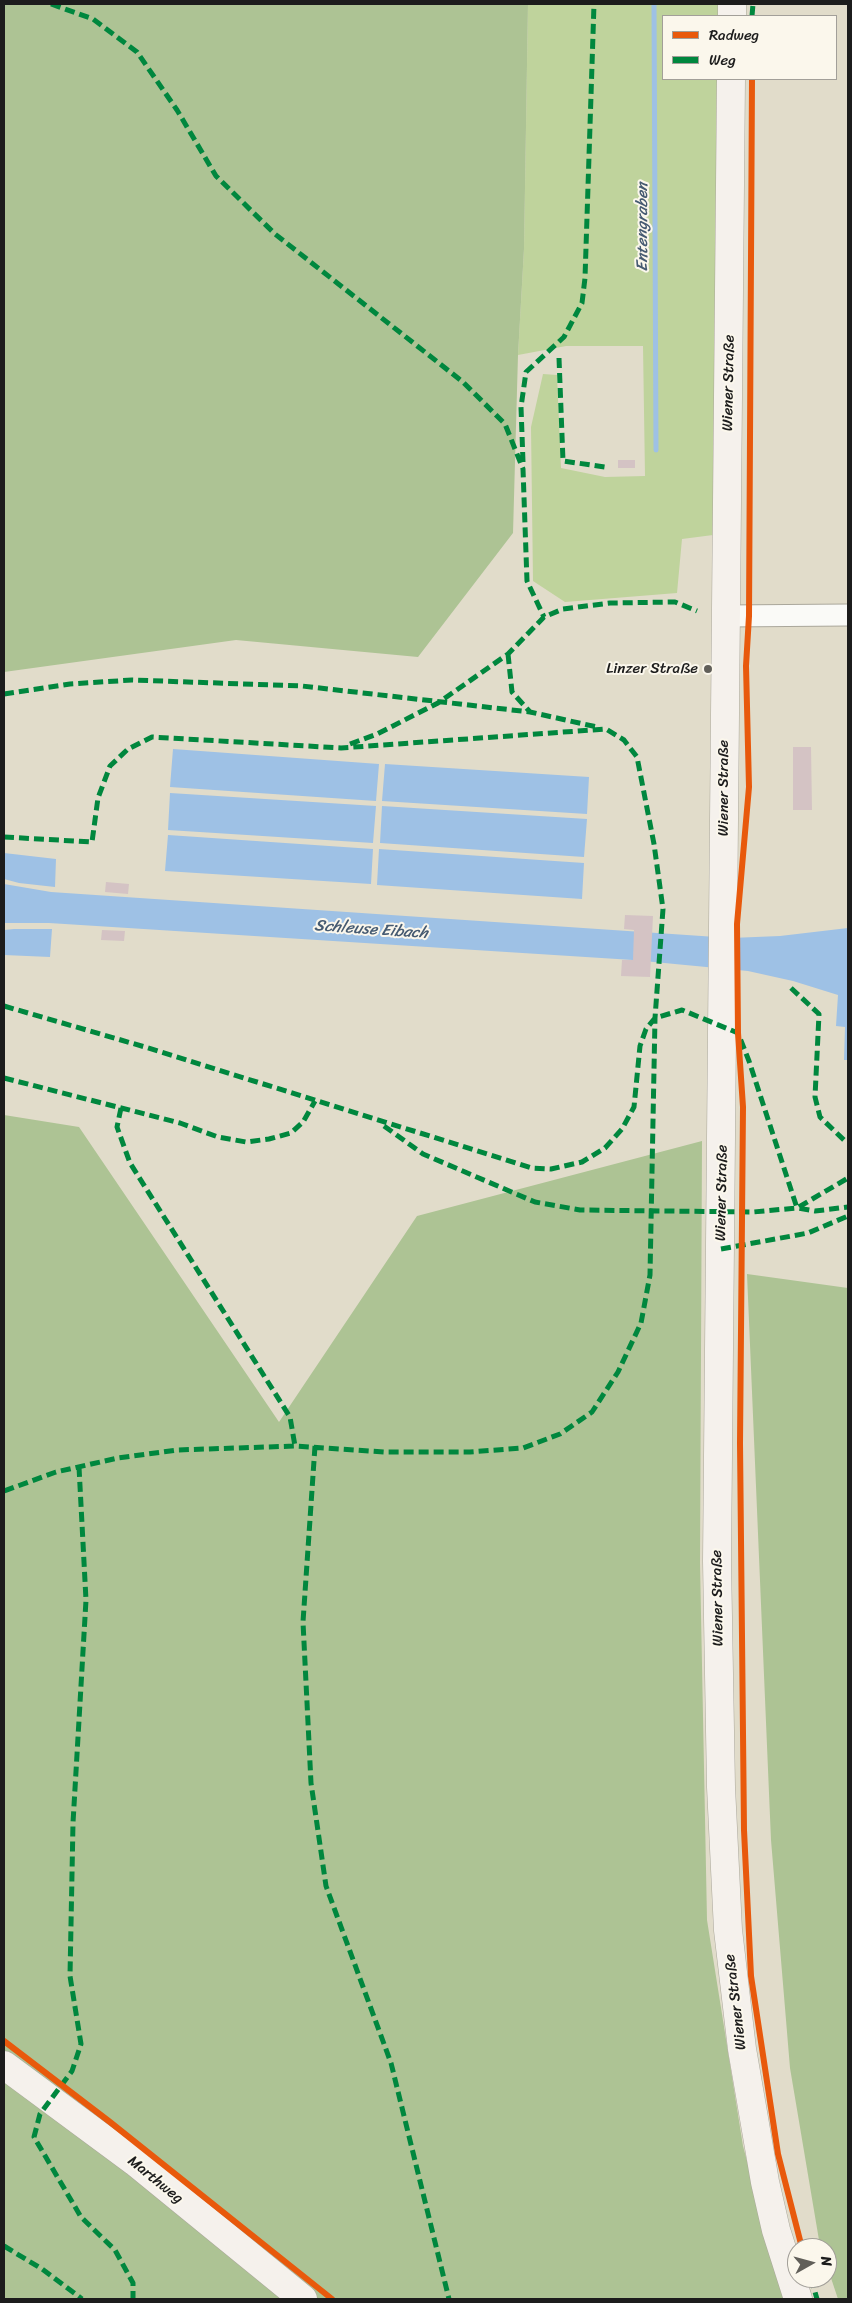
<!DOCTYPE html>
<html>
<head>
<meta charset="utf-8">
<style>
  body { margin:0 }
  #map { position:relative; width:852px; height:2303px; overflow:hidden; background:#e1dcca; font-family:Sriracha,sans-serif }
  canvas { display:block }
  .frame { position:absolute; inset:0; border:5px solid #1c1c1c; pointer-events:none }
  .legend { position:absolute; left:662px; top:15px; width:175px; height:65px; box-sizing:border-box; background:#fbf7ec; border:1px solid #a29f99; margin:0; padding:6px 9px; list-style:none; font-size:15px; color:#1c1c1c }
  .legend li { display:flex; align-items:center; gap:10px; height:25px }
  .legend b { width:25px; border:1px solid #a29f99 }
  .north { position:absolute; left:787px; top:2238px; width:50px; height:50px; box-sizing:border-box; background:#fbf7ec; border:1px solid #a29f99; border-radius:50%; rotate:83deg; font-size:14px; font-weight:700; line-height:20px; text-align:center; color:#1c1c1c }
  .north::after { content:''; display:block; margin:auto; width:18px; height:22px; background:#615f59; clip-path:polygon(50% 0,100% 100%,50% 72%,0 100%) }
</style>
</head>
<body>
<div id="map">
<canvas width="852" height="2303"></canvas>
<div class="frame"></div>
<ul class="legend">
<li><b style="height:6px;background:#e8590c"></b>Radweg</li>
<li><b style="height:6px;background:#00873e"></b>Weg</li>
</ul>
<div class="north">N</div>
</div>
<script>
const ctx = document.querySelector('canvas').getContext('2d');
ctx.lineJoin = 'round';
function fillPath(path, color) { ctx.fillStyle = color; ctx.fill(path, 'evenodd'); }
const shape = rows => new Path2D(rows.map(r => 'M' + r).join(''));
function strokePath(path, color, width, dash) { ctx.strokeStyle = color; ctx.lineWidth = width; ctx.lineCap = dash ? 'butt' : 'round'; ctx.setLineDash(dash || []); ctx.stroke(path); }
function label(font, color, halo, rows, align = 'center') {
  ctx.font = font + ' Sriracha,sans-serif'; ctx.lineWidth = 4; ctx.setLineDash([]); ctx.textBaseline = 'middle'; ctx.strokeStyle = halo; ctx.fillStyle = color; for (const [text, x, y, turn = 0] of rows) {
    ctx.save(); ctx.translate(x, y); ctx.rotate((+turn || 0) * Math.PI / 180); ctx.textAlign = isNaN(turn) ? turn : align; if (halo) ctx.strokeText(text, 0, 0); ctx.fillText(text, 0, 0); ctx.restore();
  }
}
const green = shape([
  [528,4,718,4,718,16,663,16,663,79,717,79,713,535,682,539,677,593,565,602,533,581,531,427,543,374,557,375,561,468,605,477,645,476,643,346,566,346,518,355,524,249]
]);
const forest = shape([
  [4,4,528,4,524,249,518,355,513,533,418,657,236,640,4,672],
  [4,1115,79,1127,279,1422,417,1216,702,1141,700,1563,707,1920,743,2146,784,2299,4,2299],
  [747,1274,848,1288,848,2299,838,2299,827,2266,827,2248,821,2248,820,2246,790,2068,771,1840]
]);
const water = shape([
  [173,749,379,764,376,801,170,787],
  [385,764,589,777,587,814,382,801],
  [170,793,376,806,373,843,168,830],
  [382,806,587,819,584,857,380,843],
  [168,835,373,849,371,884,165,871],
  [379,849,584,863,582,899,377,885],
  [4,853,56,859,55,887,19,883,4,879],
  [4,884,51,892,731,938,780,936,848,928,848,1060,844,1060,845,1027,836,1026,838,995,793,981,748,971,633,960,49,923,4,923],
  [14,929,52,929,50,957,4,955,4,930]
]);
const stream = shape([
  [654,4,656,450]
]);
const building = shape([
  [618,460,635,460,635,468,618,468],
  [793,747,811,747,812,810,793,810],
  [106,882,129,884,128,894,105,892],
  [625,915,653,916,650,977,621,976,622,960,633,960,634,930,624,929],
  [102,930,125,931,124,941,101,940]
]);
const minor = shape([
  [726,616,848,615]
]);
const secondary = shape([
  [732,16,732,4],
  [731,79,717,1561,721,1787,728,1930,742,2049,765,2182,776,2230,798,2299],
  [4,2065,135,2162,303,2299]
]);
const quiet = shape([
  [51,4,93,19,137,52,177,110,216,176,275,234,463,382,505,424,523,469,527,581,544,617],
  [752,16,753,4],
  [559,358,563,461,605,467],
  [523,462,521,407,526,372,564,337,582,303,585,278,594,4],
  [508,654,512,692,530,712],
  [4,694,70,684,132,680,302,686,530,712,597,727],
  [350,744,377,734,438,703,508,654,544,617,563,609,610,603,675,602,697,611],
  [4,837,92,842,98,798,110,766,128,749,152,737,341,748,606,729,624,740,637,757,654,844,663,909,655,1018,650,1275,641,1323,618,1372,592,1412,560,1434,523,1448,470,1452,384,1452,295,1446,177,1450,118,1458,56,1472,4,1491],
  [791,988,819,1014,815,1097,820,1117,845,1141,848,1141],
  [4,1006,145,1047,532,1168,551,1169,582,1162,605,1148,622,1129,634,1107,640,1046,646,1029,655,1018,682,1010,738,1033,749,1061,797,1208,815,1211,848,1207],
  [4,1078,180,1123,218,1137,246,1142,269,1139,291,1133,303,1122,315,1101],
  [121,1108,117,1127,130,1163,290,1417,295,1446],
  [384,1126,423,1154,535,1202,580,1210,753,1212,797,1208,848,1178],
  [721,1249,808,1233,848,1216],
  [315,1446,303,1622,311,1783,326,1886,391,2063,449,2299],
  [79,1467,86,1600,73,1823,70,1976,81,2044,72,2071,40,2114,34,2137,81,2217,115,2250,133,2283,133,2299],
  [4,2246,42,2269,82,2299],
  [811,2278,817,2299]
]);
const cycleway = shape([
  [752,79,749,616,746,666,749,787,737,924,738,1033,743,1107,740,1443,744,1830,751,1976,778,2154,802,2248],
  [4,2041,110,2122,332,2299]
]);
const markers = [
  [708,669,5,"#615f59"]
];
const streetNames = [
  ["Wiener Straße",729,383,-89],
  ["Wiener Straße",724,788,-90],
  ["Wiener Straße",722,1193,-89],
  ["Wiener Straße",718,1598,-91],
  ["Wiener Straße",736,2002,-97],
  ["Marthweg",155,2180,39]
];
const poiNames = [
  ["Linzer Straße",698,669]
];
const waterNames = [
  ["Entengraben",643,227,-90],
  ["Schleuse Eibach",371,930,4]
];
fillPath(green, '#bfd39c');
fillPath(forest, '#adc394');
fillPath(water, '#9ec1e5');
strokePath(stream, '#9ec1e5', 5);
fillPath(building, '#d4c3c4');
strokePath(minor, '#aaa79b', 23);
strokePath(secondary, '#aaa79b', 29);
strokePath(minor, '#fafaf7', 21);
strokePath(secondary, '#f5f1ec', 28);
strokePath(quiet, '#00873e', 5, [10, 5]);
strokePath(cycleway, '#e8590c', 6);
for (const [x, y, r, color] of markers) { const dot = new Path2D(); dot.arc(x, y, r, 0, 2 * Math.PI); ctx.fillStyle = color; ctx.fill(dot); strokePath(dot, '#fbf7ec', 2); }
label('15px', '#1c1c1c', '#fbf7ec', streetNames);
label('15px', '#1c1c1c', '#fbf7ec', poiNames, 'right');
label('italic 16px', '#455a71', '#fbf7ec', waterNames);
</script>
</body>
</html>
